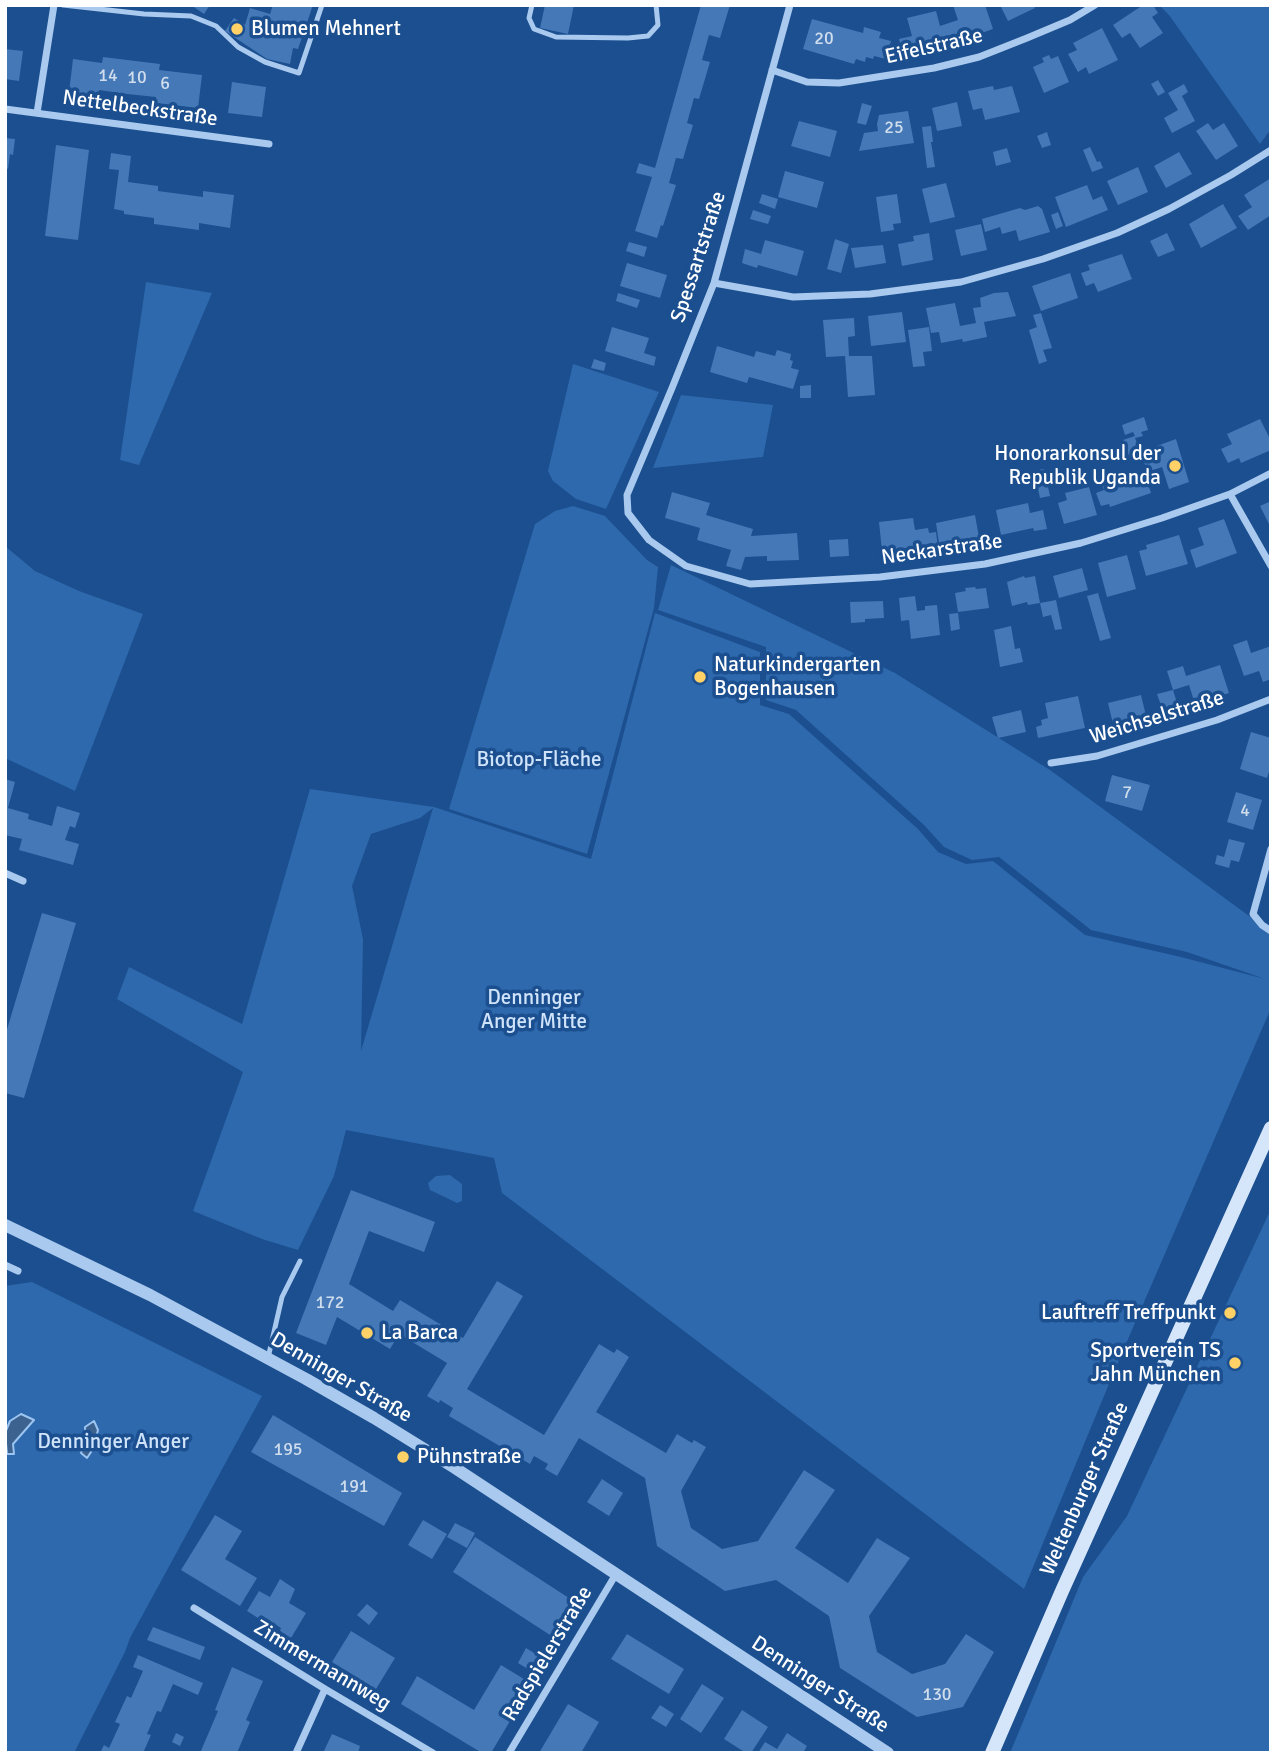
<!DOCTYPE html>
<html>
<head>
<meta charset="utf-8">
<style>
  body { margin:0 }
  #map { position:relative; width:1276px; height:1758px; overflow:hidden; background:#1b4f8f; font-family:Signika,sans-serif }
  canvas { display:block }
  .frame { position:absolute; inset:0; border:7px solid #fff; pointer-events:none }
</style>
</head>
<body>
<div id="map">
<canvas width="1276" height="1758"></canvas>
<div class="frame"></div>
</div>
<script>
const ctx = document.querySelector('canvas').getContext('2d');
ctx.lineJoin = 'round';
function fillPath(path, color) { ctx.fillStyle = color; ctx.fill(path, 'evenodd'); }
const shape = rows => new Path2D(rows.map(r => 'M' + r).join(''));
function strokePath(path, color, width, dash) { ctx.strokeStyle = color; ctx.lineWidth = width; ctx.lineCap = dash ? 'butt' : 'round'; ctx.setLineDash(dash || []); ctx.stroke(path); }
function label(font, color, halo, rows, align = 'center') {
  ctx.font = font + ' Signika,sans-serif'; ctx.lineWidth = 7; ctx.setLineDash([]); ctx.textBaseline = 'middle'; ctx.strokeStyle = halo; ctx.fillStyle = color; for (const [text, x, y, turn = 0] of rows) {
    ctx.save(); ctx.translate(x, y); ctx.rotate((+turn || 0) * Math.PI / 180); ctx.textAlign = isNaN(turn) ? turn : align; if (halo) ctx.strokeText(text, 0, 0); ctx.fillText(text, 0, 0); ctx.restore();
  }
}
const green = shape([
  [1159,5,1271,5,1271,129,1260,144,1169,15],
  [146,282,212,293,139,465,120,460],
  [573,364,659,392,606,509,576,499,553,481,548,471],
  [681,395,773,405,763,457,653,468],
  [573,506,605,516,647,560,658,567,654,608,587,854,449,809,535,524,555,511],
  [5,546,35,571,79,591,143,614,75,791,5,758],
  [671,565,895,673,1050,770,1271,932,1271,1008,1116,1367,1024,1589,502,1193,494,1158,346,1130,334,1176,298,1250,262,1239,193,1211,243,1072,117,999,129,967,242,1024,310,789,434,807,591,859,655,613,760,652,760,705,789,714,918,829,938,852,966,864,993,861,1085,935,1181,957,1265,979,1187,952,1091,930,999,857,972,860,944,847,924,825,796,710,766,700,766,647,658,610],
  [433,808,361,1051,363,939,352,886,371,834,420,818],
  [450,1175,462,1184,462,1201,457,1203,430,1190,428,1183,436,1176],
  [1271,1209,1271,1753,1010,1753,1083,1577,1127,1516],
  [32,1282,262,1396,130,1638,125,1652,74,1753,5,1753,5,1286]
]);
const water = shape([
  [21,1414,34,1420,13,1444,14,1454,7,1454,5,1433,10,1421,21,1414],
  [94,1421,98,1430,93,1449,87,1458,81,1453,86,1441,85,1427,94,1421]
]);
const building = shape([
  [191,5,210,5,204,14],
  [273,5,313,5,298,49,293,48,290,64,267,59,225,31,234,18,245,25,250,8,270,14],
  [545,5,574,5,568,34,540,28],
  [701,5,730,5,720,38,709,35,702,60,710,62,699,99,694,98,687,123,693,125,683,159,676,158,669,183,676,185,663,226,661,225,657,238,635,231,652,177,636,173,639,163,655,168],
  [953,5,985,5,993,29,956,42,955,40,903,55,899,39,912,36,907,18,936,11,940,26,958,20],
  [1000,5,1034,5,1035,8,1008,21],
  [1143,5,1153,5,1158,13,1152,17,1163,33,1140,48,1130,33,1122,38,1113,25],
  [812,19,863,33,864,27,881,32,879,38,891,41,886,59,874,56,873,59,866,57,865,62,856,59,854,64,803,49],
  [1102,28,1118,60,1089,74,1086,67,1078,72,1068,54,1077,50,1073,43],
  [5,49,23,51,19,81,5,79],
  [1049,55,1051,59,1058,56,1069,82,1044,93,1033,67,1044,62,1042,58],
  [103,57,160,64,159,70,202,75,198,108,155,103,156,97,127,94,99,90,98,96,69,92,73,59,102,63],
  [1158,80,1165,92,1158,96,1151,84],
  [232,82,266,87,262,117,228,113],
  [1184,84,1188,92,1182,96,1195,121,1172,133,1164,118,1178,110,1168,93],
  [993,86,994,90,1012,86,1020,112,985,120,982,108,973,110,968,91],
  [957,102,962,126,937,131,932,108],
  [862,103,872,106,866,125,857,123],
  [908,111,914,143,859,151,864,133,878,131,877,124,879,115],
  [799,121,837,131,830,157,791,146],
  [1208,123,1213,130,1224,123,1238,146,1216,160,1196,131],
  [931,126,933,142,931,142,935,167,927,168,922,127],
  [1047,132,1051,145,1042,148,1037,136],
  [5,138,15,139,13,155,10,154,8,169,5,168],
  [56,145,89,150,78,240,45,236],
  [1090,147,1097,162,1100,161,1103,168,1092,172,1083,150],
  [1007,148,1011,162,996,166,993,152],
  [1179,152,1192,174,1166,188,1154,166],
  [111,153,131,156,128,182,158,186,158,191,203,197,203,191,234,195,230,228,199,223,199,230,154,224,154,218,124,214,124,211,114,209,119,170,109,169],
  [1138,167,1148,192,1118,205,1107,181],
  [785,171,824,182,817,208,778,197],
  [1271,178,1271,215,1248,230,1238,216,1252,207,1244,195],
  [946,183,955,217,930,223,922,189],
  [1087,185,1093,200,1102,196,1108,210,1066,227,1055,197],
  [762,194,778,199,775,209,759,203],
  [897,194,901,223,893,224,894,230,881,232,876,197],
  [1223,204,1237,228,1201,248,1189,224],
  [1038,206,1042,209,1050,232,1019,241,1016,230,1002,234,1000,227,985,232,982,219,1020,208,1025,210],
  [753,210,771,216,768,224,750,219],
  [1058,212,1063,226,1056,229,1051,215],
  [981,224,987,250,961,256,955,230],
  [929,233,933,260,902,266,898,244,914,241,913,236],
  [1167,233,1175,250,1158,257,1150,241],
  [835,239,849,244,841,273,827,269],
  [765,240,804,251,797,276,758,265,757,268,742,263,745,249,761,254],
  [629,242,647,247,644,257,626,251],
  [883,245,886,263,855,268,851,248],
  [1122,254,1132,279,1098,292,1094,283,1086,286,1081,273,1090,270,1088,265],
  [627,263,667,275,660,298,620,286],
  [1070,273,1078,298,1041,311,1032,286],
  [1008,292,1016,316,984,322,987,337,963,342,962,339,941,343,939,332,931,333,926,308,955,303,960,326,976,323,973,308,981,307,980,298,994,293],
  [618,293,640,300,637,308,616,301],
  [902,312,906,342,871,346,868,316],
  [1041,313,1052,348,1043,350,1047,361,1039,364,1029,330,1037,327,1033,315],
  [854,318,855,336,848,337,849,356,872,356,875,395,848,397,845,356,826,357,823,320],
  [612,327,649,338,644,353,656,357,654,366,605,351],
  [929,327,932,351,923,352,925,366,913,367,908,330],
  [717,346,754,357,756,351,775,356,777,350,791,354,790,360,793,361,791,368,799,370,793,389,749,377,747,383,710,372],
  [594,359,606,363,604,371,591,368],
  [811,385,811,398,800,398,800,386],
  [1144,417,1148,430,1141,432,1143,436,1135,438,1142,457,1131,461,1123,440,1135,436,1133,432,1125,435,1122,425],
  [1260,419,1271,441,1271,450,1241,463,1239,458,1228,463,1221,449,1232,444,1227,434],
  [1176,439,1189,482,1169,489,1162,467,1148,472,1141,455,1156,450,1154,447],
  [1044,469,1050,496,1040,498,1034,471],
  [1132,473,1135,482,1146,478,1151,493,1110,507,1109,504,1101,506,1096,493,1104,490,1102,483],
  [1089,487,1097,515,1064,524,1058,503,1067,500,1065,493],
  [672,492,710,503,706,515,753,529,751,536,797,533,799,560,767,561,767,556,745,557,741,570,726,566,731,550,697,540,700,528,665,518],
  [1271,501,1271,528,1260,506],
  [1028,503,1030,513,1043,510,1047,529,1034,531,1033,528,1001,535,996,510],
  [975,515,980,543,940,550,936,523],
  [913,518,915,530,928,528,929,533,936,532,938,547,917,552,917,547,882,551,879,522],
  [1224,519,1237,553,1196,568,1190,550,1204,545,1198,528],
  [1179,535,1188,564,1146,576,1139,551,1147,549,1146,545],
  [848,539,849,556,830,557,829,540],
  [1127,555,1136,589,1107,597,1098,563],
  [1082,568,1088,590,1059,598,1053,576],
  [1024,576,1025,578,1035,576,1040,603,1056,600,1062,629,1055,630,1051,615,1043,617,1040,603,1028,605,1027,602,1012,606,1007,582],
  [975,587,976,589,986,588,989,608,958,612,955,593,966,591,965,588],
  [1098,593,1111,638,1100,641,1087,596],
  [915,596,917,611,925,610,925,606,937,605,940,635,911,639,909,620,901,621,899,598],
  [883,601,884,618,865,619,865,622,851,623,850,602],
  [958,613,960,629,951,631,949,614],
  [1011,626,1015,649,1020,648,1023,662,1000,667,994,630],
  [1247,640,1251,653,1271,646,1271,679,1263,682,1259,671,1244,676,1233,645],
  [1220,665,1229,693,1195,704,1189,685,1173,690,1178,706,1163,711,1157,694,1173,690,1167,671,1183,666,1186,676],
  [1141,695,1147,720,1114,728,1108,703],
  [1078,696,1085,728,1038,738,1036,727,1042,725,1041,720,1048,718,1045,703],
  [1021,710,1026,732,998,738,992,717],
  [1251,732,1271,738,1271,765,1267,778,1240,769],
  [1112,775,1150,785,1142,811,1105,801],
  [5,779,15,782,8,808,29,814,28,819,52,826,57,806,80,813,75,828,70,826,65,840,79,844,73,865,19,850,22,839,5,835],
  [1236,792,1262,800,1253,830,1227,822],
  [1229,839,1245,843,1239,862,1231,860,1229,868,1215,864,1217,855,1224,857],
  [42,913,76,923,24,1098,5,1093,5,1036],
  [351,1190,435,1222,424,1252,369,1231,349,1284,393,1311,400,1300,463,1338,497,1281,523,1296,467,1389,544,1435,599,1344,614,1353,617,1349,629,1357,596,1412,666,1453,677,1434,692,1443,694,1440,706,1447,681,1491,691,1528,722,1549,758,1541,804,1470,835,1490,795,1548,848,1583,877,1538,910,1558,869,1616,877,1652,912,1674,945,1664,966,1634,994,1652,963,1707,917,1717,840,1668,829,1616,776,1580,725,1591,657,1546,645,1478,579,1438,557,1476,545,1469,548,1464,534,1456,530,1464,449,1416,453,1408,440,1400,439,1403,427,1396,447,1363,399,1334,390,1349,337,1317,326,1345,296,1333],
  [273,1415,402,1493,384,1526,251,1452],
  [602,1479,623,1493,609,1516,587,1502],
  [215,1515,242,1531,225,1559,257,1578,240,1606,181,1570],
  [423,1520,447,1534,432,1559,408,1545],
  [455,1523,475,1533,467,1548,447,1537],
  [475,1537,572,1600,550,1635,453,1572],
  [280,1579,295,1589,289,1603,306,1613,291,1638,280,1631,281,1628,261,1615,258,1618,247,1611,259,1591,270,1597],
  [367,1604,378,1613,369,1625,357,1615],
  [153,1627,205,1647,200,1660,147,1640],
  [351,1631,395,1658,376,1689,332,1662],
  [627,1634,684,1669,669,1694,611,1659],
  [526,1648,539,1656,531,1671,518,1663],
  [138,1655,203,1683,198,1695,173,1684,161,1712,157,1711,147,1734,151,1735,143,1753,100,1753,104,1745,109,1748,120,1724,115,1722,127,1696,131,1698,143,1671,133,1667],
  [501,1665,532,1684,491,1753,482,1753,401,1704,417,1676,474,1710],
  [232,1667,263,1681,246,1720,250,1722,237,1753,200,1753,218,1711,215,1710],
  [702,1684,724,1698,701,1733,680,1719],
  [568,1704,599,1722,581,1753,539,1753],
  [660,1705,674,1714,666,1727,651,1718],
  [742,1710,768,1727,751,1753,746,1753,724,1739],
  [176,1733,184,1737,180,1746,172,1742],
  [787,1733,807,1746,803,1753,758,1753,765,1742,777,1749],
  [332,1734,360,1746,358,1753,323,1753]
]);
const service = shape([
  [63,5,144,14,191,16,216,26,238,47,265,62,299,73,322,5],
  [532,5,529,18,534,29,556,37,628,38,648,36,658,25,656,5],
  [268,1358,282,1297,300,1261]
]);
const minor = shape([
  [790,5,714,283,672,388,627,495,628,513,649,540,686,566,750,584,880,577,985,564,1081,543,1162,518,1230,494,1271,473],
  [772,70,807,82,839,83,934,68,979,57,1027,38,1070,20,1095,5],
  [5,109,269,144],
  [37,113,54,5],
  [714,283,793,297,870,294,961,282,1043,259,1117,233,1169,209,1231,175,1271,150],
  [1230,494,1271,566],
  [1051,763,1097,756,1217,720,1271,699],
  [1271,849,1253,914,1262,925,1271,931],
  [5,873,23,881],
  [5,1265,18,1271],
  [194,1608,325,1689,433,1753],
  [296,1753,325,1689],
  [509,1753,616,1574]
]);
const tertiary = shape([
  [5,1225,150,1295,306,1379,374,1418,455,1468,888,1753]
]);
const secondary = shape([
  [992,1753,1062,1591,1271,1128]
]);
const markers = [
  [237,29,7,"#ffd166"],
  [1175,466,7,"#ffd166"],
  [700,677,7,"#ffd166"],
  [1230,1313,7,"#ffd166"],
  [367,1333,7,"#ffd166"],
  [1235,1363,7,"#ffd166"],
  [403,1457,7,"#ffd166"]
];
const numberNames = [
  ["20",824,39],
  ["14",108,76],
  ["10",137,78],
  ["6",165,84],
  ["25",894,128],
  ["7",1127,793],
  ["4",1245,811],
  ["172",330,1303],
  ["195",288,1450],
  ["191",354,1487],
  ["130",937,1695]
];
const poiNames = [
  ["Blumen Mehnert",251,29],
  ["Honorarkonsul der",1161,454,"right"],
  ["Republik Uganda",1161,478,"right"],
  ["Naturkindergarten",714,665],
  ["Bogenhausen",714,689],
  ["Lauftreff Treffpunkt",1216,1313,"right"],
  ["La Barca",381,1333],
  ["Sportverein TS",1221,1351,"right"],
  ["Jahn München",1221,1375,"right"],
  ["Pühnstraße",417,1457]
];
const streetNames = [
  ["Eifelstraße",934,47,-13],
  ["Nettelbeckstraße",140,109,8],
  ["Spessartstraße",699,257,-72],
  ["Neckarstraße",942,550,-8],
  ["Weichselstraße",1157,718,-17],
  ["Denninger Straße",341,1378,30],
  ["Weltenburger Straße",1085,1489,-66],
  ["Radspielerstraße",548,1654,-59],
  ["Zimmermannweg",322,1666,31],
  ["Denninger Straße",820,1685,33]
];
const parkNames = [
  ["Biotop-Fläche",539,760],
  ["Denninger",534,998],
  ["Anger Mitte",534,1022],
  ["Denninger Anger",113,1442]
];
fillPath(green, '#2e69ad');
fillPath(water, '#3c6290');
strokePath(water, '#9cc4f0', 2);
fillPath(building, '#4478b7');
strokePath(service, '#a9c9ee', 5);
strokePath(minor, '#a9c9ee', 7);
strokePath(tertiary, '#a9c9ee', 12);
strokePath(secondary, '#d6e6fa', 14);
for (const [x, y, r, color] of markers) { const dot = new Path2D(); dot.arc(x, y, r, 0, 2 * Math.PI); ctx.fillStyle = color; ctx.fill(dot); strokePath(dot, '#1b4f8f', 2.5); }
label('18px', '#d0dded', null, numberNames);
label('21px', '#fff', '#1b4f8f', poiNames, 'left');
label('21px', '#fff', '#1b4f8f', streetNames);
label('21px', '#cfe3fa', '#1b4f8f', parkNames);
</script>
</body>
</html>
